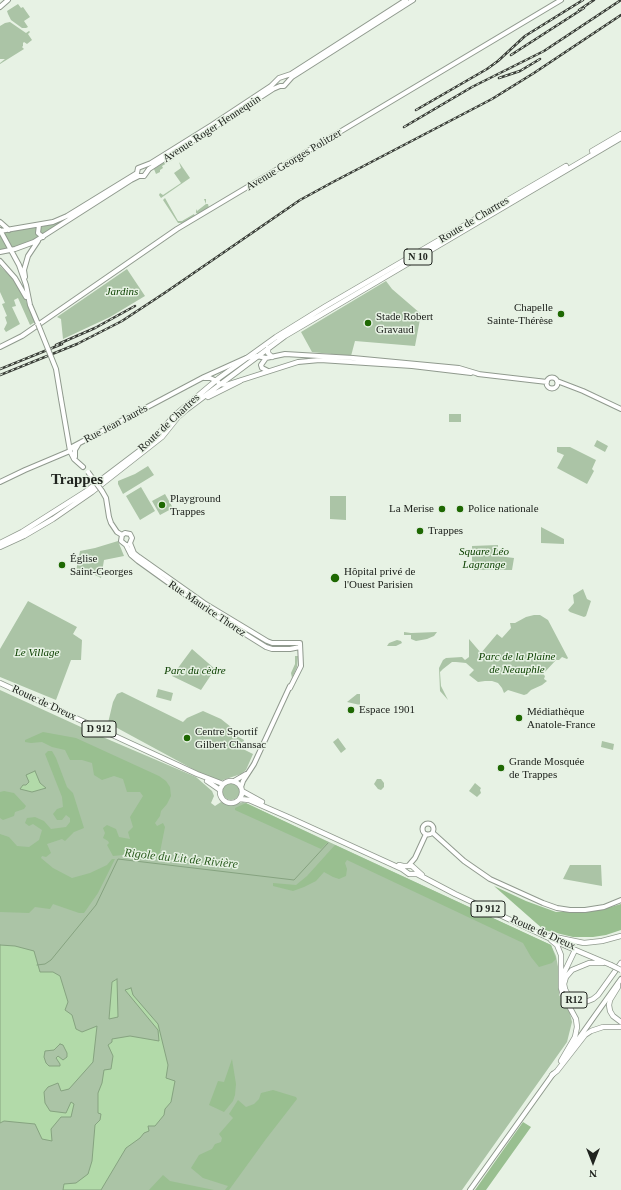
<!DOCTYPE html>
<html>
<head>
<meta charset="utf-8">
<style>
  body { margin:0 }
  #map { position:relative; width:621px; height:1190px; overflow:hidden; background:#e7f2e4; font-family:Georgia,serif }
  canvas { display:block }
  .north { position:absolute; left:573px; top:1142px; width:40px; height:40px; -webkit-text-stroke:3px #e7f2e4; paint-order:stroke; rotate:180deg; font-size:11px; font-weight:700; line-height:16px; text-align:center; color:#20241f }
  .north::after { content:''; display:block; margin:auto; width:14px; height:18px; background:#20241f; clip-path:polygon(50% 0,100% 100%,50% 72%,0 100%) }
</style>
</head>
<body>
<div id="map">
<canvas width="621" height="1190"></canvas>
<div class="north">N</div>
</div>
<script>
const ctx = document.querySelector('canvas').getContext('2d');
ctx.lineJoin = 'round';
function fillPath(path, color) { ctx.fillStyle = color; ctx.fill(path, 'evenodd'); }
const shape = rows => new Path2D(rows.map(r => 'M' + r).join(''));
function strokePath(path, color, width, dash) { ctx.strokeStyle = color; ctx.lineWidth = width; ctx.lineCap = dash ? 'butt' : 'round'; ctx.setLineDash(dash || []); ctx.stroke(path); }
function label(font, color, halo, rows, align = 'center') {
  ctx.font = font + ' Georgia,serif'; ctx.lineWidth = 3; ctx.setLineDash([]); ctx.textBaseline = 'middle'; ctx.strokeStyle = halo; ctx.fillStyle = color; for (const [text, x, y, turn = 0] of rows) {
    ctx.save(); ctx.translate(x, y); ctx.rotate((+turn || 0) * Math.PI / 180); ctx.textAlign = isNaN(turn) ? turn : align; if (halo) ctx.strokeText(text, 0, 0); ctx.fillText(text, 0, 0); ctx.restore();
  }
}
const green = shape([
  [18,4,21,8,23,7,30,17,24,21,28,27,26,28,22,28,11,20,8,14,7,11],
  [10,22,26,33,29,31,30,32,28,34,32,40,27,44,24,42,23,43,23,46,22,47,24,49,0,64,0,63,5,59,0,59,0,26,5,23],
  [172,157,174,159,162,166,163,168,160,170,160,172,156,174,154,169],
  [179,162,190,178,161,198,159,195,160,193,163,195,181,183,174,173,181,168],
  [134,175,44,235,40,234,41,227,54,223],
  [165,198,178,221,182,221,194,214,195,216,183,223,178,223,163,200],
  [204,199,207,199,206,199,206,204,208,204,209,208,198,214,196,213,196,209,197,211,206,204],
  [36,227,37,233,40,236,30,243,12,248,4,233],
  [0,234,7,247,6,249,0,251],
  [0,266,11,277,24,296,35,322,30,325,18,298,14,300,16,306,12,307,20,324,6,332,4,329,7,323,5,317,7,316,2,304,5,303,0,292],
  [127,269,145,296,110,317,63,339,61,319,57,317],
  [386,281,392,289,421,314,415,346,355,341,351,356,312,352,301,332],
  [449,414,461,414,461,422,449,422],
  [597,440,608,446,605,452,594,446],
  [557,447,570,447,596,460,592,469,594,471,587,484,557,468,564,455,557,452],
  [148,466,154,475,123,494,118,484,118,481,135,474],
  [141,487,155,511,140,520,126,496],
  [165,494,173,508,160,515,152,501],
  [330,496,346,496,346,520,330,519],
  [541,527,564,539,564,544,541,543],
  [118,541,124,556,104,560,101,578,95,575,94,571,76,571,80,551,95,548],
  [498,545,498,556,514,558,512,570,472,570,472,546],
  [583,589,587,599,591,601,586,616,584,617,570,612,568,610,574,603,573,595],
  [28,601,77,627,73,634,82,640,81,660,71,660,56,700,0,677,0,649],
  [534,615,540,615,548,620,568,658,567,659,562,657,559,660,556,660,543,674,545,676,544,679,547,681,542,685,531,690,527,694,524,695,508,690,504,693,502,688,498,683,492,681,485,681,478,682,469,675,474,670,466,663,456,662,452,662,443,669,440,672,441,686,448,700,440,691,439,668,443,660,446,658,462,657,465,660,469,657,469,639,481,653,497,634,502,638,511,628,510,623,515,623,526,617],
  [404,632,411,633,437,632,434,636,427,639,416,641,411,639,411,635,404,635],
  [397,640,401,641,402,643,396,646,387,646,389,643],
  [192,649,215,669,201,690,172,676],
  [295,656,298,656,297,667,292,678,291,673,295,664],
  [158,689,173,693,171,701,156,697],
  [0,690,105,738,196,777,212,791,214,796,211,803,215,806,221,802,230,805,237,804,243,802,551,945,556,956,559,972,559,995,569,1009,572,1022,567,1042,462,1190,0,1190],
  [122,692,183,722,187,718,203,711,221,719,231,727,235,735,244,740,241,748,253,754,246,770,241,774,220,781,202,774,108,723,113,702,117,694],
  [357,694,360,694,360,705,347,702],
  [338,738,346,749,341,753,333,742],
  [602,741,614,744,613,750,601,747],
  [377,779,381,779,384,783,384,787,381,790,378,789,374,784],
  '222 791a9 9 0 1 1 18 0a9 9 0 1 1-18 0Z',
  [475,783,481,788,480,790,481,793,477,797,469,791],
  [570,865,601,865,602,886,563,879]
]);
const forest = shape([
  [43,732,76,738,159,776,166,781,170,787,171,796,167,804,161,811,160,816,155,823,157,826,163,823,165,827,159,857,155,859,149,859,127,852,123,855,113,856,107,845,109,843,108,841,103,838,105,833,103,828,107,825,116,829,119,837,130,839,128,832,133,827,130,817,143,796,140,792,127,792,123,779,114,776,102,780,94,775,92,763,82,760,70,760,65,750,52,747,42,742,31,743,25,742,25,740],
  [48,751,52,751,56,758,67,787,73,793,84,828,74,832,65,841,62,839,47,844,51,853,46,857,42,856,41,858,53,868,72,878,90,873,107,865,112,859,115,859,98,893,84,913,79,913,53,904,50,909,35,907,29,913,0,912,0,834,9,837,17,846,29,847,39,840,42,830,33,824,29,826,25,823,27,818,35,817,44,821,51,829,66,827,70,822,70,818,66,815,62,820,57,820,53,814,57,809,63,807,62,797,45,754],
  [4,791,14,793,26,806,24,809,15,812,14,816,3,820,0,818,0,792],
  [246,803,328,842,321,849,235,810,235,808],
  [335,845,551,945,556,959,552,963,539,967,531,957,523,943,347,860,345,863,347,869,346,876,339,879,333,877,324,872,316,881,304,887,293,891,273,886,273,883,296,885,307,876],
  [494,886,526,901,556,912,586,911,604,909,621,904,621,930,606,935,593,937,573,937,544,930],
  [232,1059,236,1084,235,1095,233,1101,224,1112,209,1105,218,1081,224,1082],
  [273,1090,296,1097,297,1099,266,1139,229,1190,225,1190,228,1186,203,1178,191,1168,199,1155,212,1149,215,1144,221,1142,222,1138,219,1134,233,1118,229,1114,238,1100,246,1107,254,1104,259,1099,261,1093],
  [523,1122,531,1127,486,1190,475,1190],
  [163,1175,170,1181,214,1190,149,1190]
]);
const water = shape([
  [35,771,40,783,46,788,32,792,20,789,23,785,26,785,29,782,26,775,35,771],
  [0,945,15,946,34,951,40,972,53,972,60,976,68,1002,65,1010,72,1015,76,1029,82,1032,97,1026,93,1062,69,1089,61,1091,58,1083,48,1087,44,1092,45,1103,50,1111,66,1113,71,1102,74,1104,71,1117,61,1117,51,1129,52,1141,42,1139,35,1124,4,1121,0,1123,0,945],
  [60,1044,63,1045,67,1053,67,1057,63,1060,58,1056,56,1058,60,1064,60,1066,49,1066,46,1063,44,1057,45,1051,54,1050,60,1044],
  [117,979,118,1017,109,1019,112,982,117,979],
  [131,988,133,995,158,1024,168,1065,166,1078,175,1081,171,1102,165,1109,164,1115,155,1126,148,1126,149,1131,144,1133,140,1138,126,1148,101,1190,63,1190,64,1184,76,1183,88,1174,92,1161,95,1125,100,1120,101,1114,98,1113,98,1093,102,1083,104,1070,111,1069,113,1056,108,1045,112,1042,112,1039,130,1036,159,1041,158,1030,125,990,131,988]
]);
const stream = shape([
  [37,965,45,964,51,960,96,905,118,859,294,880,328,843]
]);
const secondary = shape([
  [0,7,8,0],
  [0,222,9,230],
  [39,225,38,233,43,237],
  [0,230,19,265,26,285,30,305,38,324],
  [0,231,53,222,67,216,137,173,138,168,151,163,212,125,271,86,279,78,291,74,406,0],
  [0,252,15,249,34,242,131,180,139,176,144,176,149,169,273,89,280,86,284,86,292,77,413,0],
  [0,261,15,278,26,297],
  [25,277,24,270,28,256,38,241],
  [0,347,22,336,177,229,561,0],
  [266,358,261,365,262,368,268,371],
  [478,374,547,382],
  '546.5 383a5.5 5.5 0 1 1 11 0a5.5 5.5 0 1 1-11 0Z',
  [204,378,210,378,217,381,220,384,226,385,298,362,320,360,412,366,471,373],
  [557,381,583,391,621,409],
  [61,399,70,451,74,459,83,467],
  [75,457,75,450,78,445],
  [0,482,25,470,70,451,72,447,204,377,246,358,257,356,266,358,285,354,353,358,459,368,479,374],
  [102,491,106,498,109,517,111,523,117,532,122,535],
  [122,535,125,533,130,534,132,538,130,543],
  [122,535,121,541,126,545,127,545],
  [130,543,134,553,139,557,204,603,267,641,272,643,300,643,301,666,290,688],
  [126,545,131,555,138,561,202,607,266,647,272,649,290,649,300,647],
  [234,781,246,774],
  [241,787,243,781,254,764,290,686],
  '422.5 829a5.5 5.5 0 1 1 11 0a5.5 5.5 0 1 1-11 0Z',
  [433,833,464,861,490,879,543,903,557,908,570,910,585,910,604,907,621,900],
  [409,865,415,858,426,834],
  [569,1052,621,979],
  [470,1190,553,1074]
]);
const primary = shape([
  [592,151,621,134],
  [268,348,268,353,272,357],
  [208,397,240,381],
  [0,543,22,532,85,492,151,442,174,416,219,378,276,337,326,306,566,166],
  [0,547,24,536,53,519,92,492,162,437,178,417,186,410,285,336,621,138],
  [0,683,197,774,223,784],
  '220 792a11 11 0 1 1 22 0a11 11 0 1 1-22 0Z',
  [207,781,220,790],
  [242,791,262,802],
  [240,799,249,800,288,817,402,869,409,874,417,874,455,894,566,946,611,965],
  [399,865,403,866,412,866,422,875],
  [550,936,584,943,602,941,621,936],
  [551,940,557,945,561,955,561,988,563,995,576,1019,577,1027,575,1037,561,1061],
  [603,963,589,963,572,970,566,977,564,984,565,989,569,997,573,1000,579,1002,588,1001,593,999,598,995,621,963],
  [562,977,575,950],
  [618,984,618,987,610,1000,609,1005,610,1011,613,1016,621,1022],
  [552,1075,557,1071,585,1035,591,1031,603,1027,621,1027]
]);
const rail = shape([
  [579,10,594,0],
  [511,55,584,8],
  [499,78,520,71,540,59],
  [416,110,487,69,498,61,525,36,583,0],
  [404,127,472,87,544,51,621,0],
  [56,345,95,328,135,306],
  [0,369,62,344],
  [0,375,77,344,122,321,166,292,300,200,333,182,492,99,534,73,621,15]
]);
const secondaryBridge = shape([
  [38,324,56,369,61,399],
  [88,472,102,491]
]);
const primaryBridge = shape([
  [611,965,621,970]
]);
const markers = [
  [561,314,4,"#1e6802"],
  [368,323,4,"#1e6802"],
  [162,505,4,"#1e6802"],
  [442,509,4,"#1e6802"],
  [460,509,4,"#1e6802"],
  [420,531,4,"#1e6802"],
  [62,565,4,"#1e6802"],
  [335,578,5,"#1e6802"],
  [351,710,4,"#1e6802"],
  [519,718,4,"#1e6802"],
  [187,738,4,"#1e6802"],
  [501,768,4,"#1e6802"]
];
const shields = [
  [418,257,28],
  [99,729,34],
  [488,909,34],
  [574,1000,26]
];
const shieldNames = [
  ["N 10",418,257],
  ["D 912",99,729],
  ["D 912",488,909],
  ["R12",574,1000]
];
const streetNames = [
  ["Avenue Roger Hennequin",212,129,-33],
  ["Avenue Georges Politzer",294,160,-31],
  ["Route de Chartres",474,220,-31],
  ["Route de Chartres",169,423,-43],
  ["Rue Jean Jaurès",116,424,-28],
  ["Rue Maurice Thorez",207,609,34],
  ["Route de Dreux",44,703,25],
  ["Route de Dreux",543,933,24]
];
const parkNames = [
  ["Jardins",122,292],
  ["Square Léo",484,552],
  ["Lagrange",484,565],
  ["Le Village",37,653],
  ["Parc de la Plaine",517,657],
  ["de Neauphle",517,670],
  ["Parc du cèdre",195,671]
];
const poiNames = [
  ["Chapelle",553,308,"right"],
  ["Sainte-Thérèse",553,321,"right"],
  ["Stade Robert",376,317],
  ["Gravaud",376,330],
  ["Playground",170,499],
  ["Trappes",170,512],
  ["La Merise",434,509,"right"],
  ["Police nationale",468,509],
  ["Trappes",428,531],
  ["Église",70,559],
  ["Saint-Georges",70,572],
  ["Hôpital privé de",344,572],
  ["l'Ouest Parisien",344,585],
  ["Espace 1901",359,710],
  ["Médiathèque",527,712],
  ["Anatole-France",527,725],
  ["Centre Sportif",195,732],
  ["Gilbert Chansac",195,745],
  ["Grande Mosquée",509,762],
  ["de Trappes",509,775]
];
const waterNames = [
  ["Rigole du Lit de Rivière",181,859,6]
];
const districtNames = [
  ["Trappes",77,480]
];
fillPath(green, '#abc4a6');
fillPath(forest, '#99bf90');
fillPath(water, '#b2daa9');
strokePath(water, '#86a380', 1);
strokePath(stream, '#86a380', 1);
strokePath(secondary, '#909a8e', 6);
strokePath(primary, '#909a8e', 6);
strokePath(secondary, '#fff', 4);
strokePath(primary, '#fff', 4.5);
strokePath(rail, '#3a3e38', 2.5);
strokePath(rail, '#e7f2e4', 1, [3]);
strokePath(secondaryBridge, '#909a8e', 6, []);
strokePath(primaryBridge, '#909a8e', 6, []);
strokePath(secondaryBridge, '#fff', 4);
strokePath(primaryBridge, '#fff', 4.5);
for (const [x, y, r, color] of markers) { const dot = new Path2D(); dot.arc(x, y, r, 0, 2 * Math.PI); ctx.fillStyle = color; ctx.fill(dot); strokePath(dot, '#e7f2e4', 1.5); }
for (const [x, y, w] of shields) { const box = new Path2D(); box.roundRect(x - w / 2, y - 8, w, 16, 3); ctx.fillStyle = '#e7f2e4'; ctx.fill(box); strokePath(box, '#20241f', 1); }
label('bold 10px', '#20241f', null, shieldNames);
label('11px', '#20241f', '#e7f2e4', streetNames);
label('italic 11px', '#0c4000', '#e7f2e4', parkNames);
label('11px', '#20241f', '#e7f2e4', poiNames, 'left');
label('italic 12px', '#285a1c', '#e7f2e4', waterNames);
label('bold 15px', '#20241f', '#e7f2e4', districtNames);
</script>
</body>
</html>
